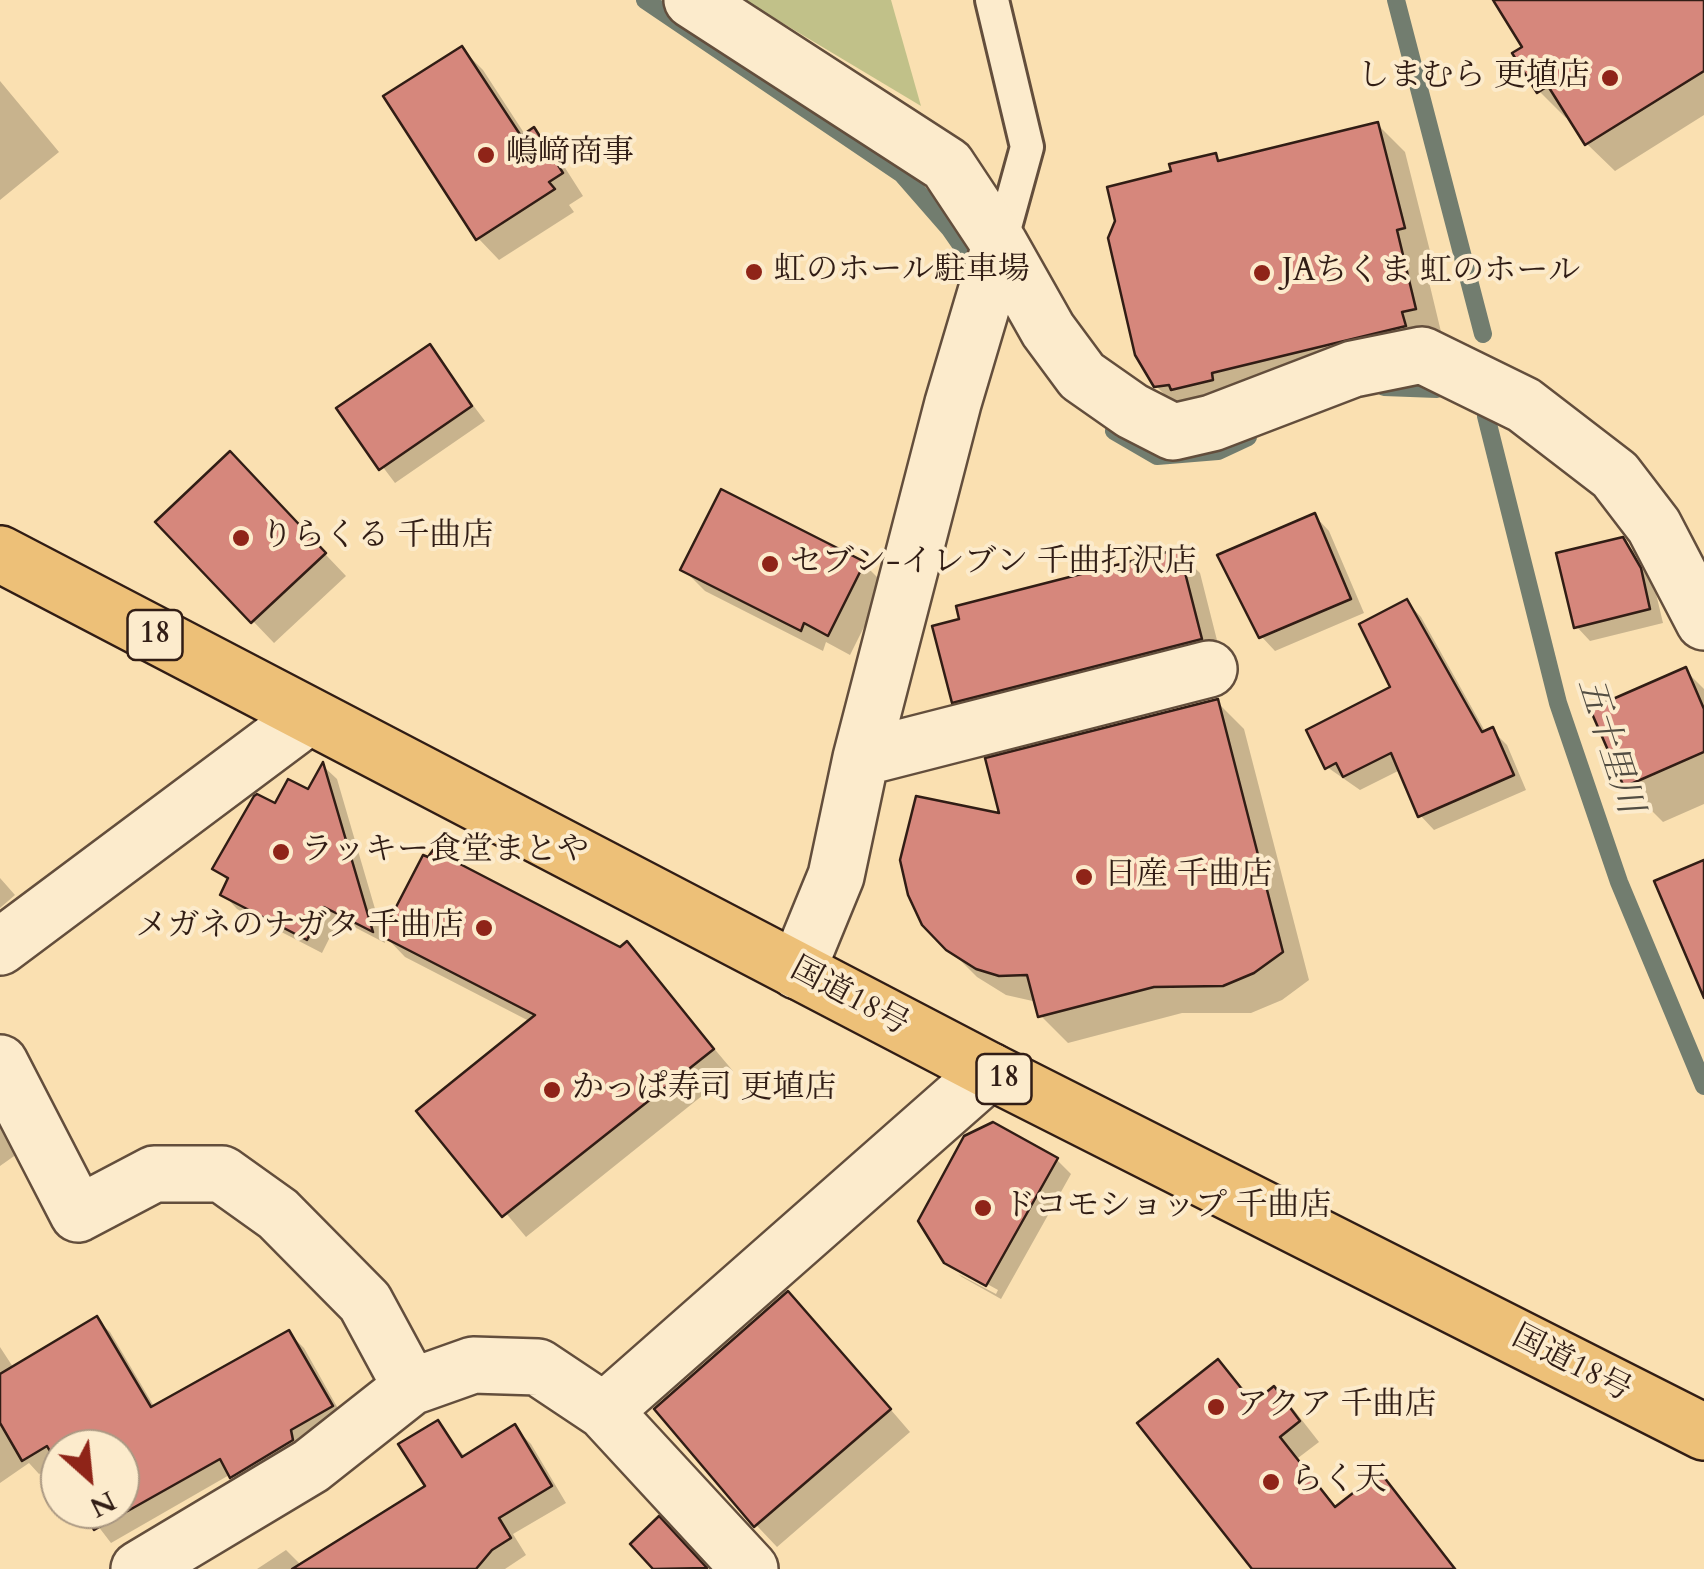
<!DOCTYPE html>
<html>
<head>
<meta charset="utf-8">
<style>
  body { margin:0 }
  #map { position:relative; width:1704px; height:1569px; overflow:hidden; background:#fae0b1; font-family:Cardo,serif }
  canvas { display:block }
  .north { position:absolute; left:40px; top:1429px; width:100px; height:100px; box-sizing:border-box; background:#fcebcc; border:2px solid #ab9983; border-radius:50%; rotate:153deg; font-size:28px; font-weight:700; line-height:40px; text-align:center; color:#311d15 }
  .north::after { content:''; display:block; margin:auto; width:35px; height:45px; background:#8f2418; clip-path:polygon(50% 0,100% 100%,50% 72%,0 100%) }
</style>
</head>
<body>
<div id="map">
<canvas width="1704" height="1569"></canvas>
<div class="north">N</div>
</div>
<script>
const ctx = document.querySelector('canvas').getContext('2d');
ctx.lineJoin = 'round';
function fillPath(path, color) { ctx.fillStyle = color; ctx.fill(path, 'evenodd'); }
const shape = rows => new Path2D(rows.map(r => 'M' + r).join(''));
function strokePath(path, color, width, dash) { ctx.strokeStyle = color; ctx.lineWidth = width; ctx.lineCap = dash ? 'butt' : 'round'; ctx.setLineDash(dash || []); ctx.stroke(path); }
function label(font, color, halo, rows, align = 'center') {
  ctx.font = font + ' Cardo,"Noto Serif JP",serif'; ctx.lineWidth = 8; ctx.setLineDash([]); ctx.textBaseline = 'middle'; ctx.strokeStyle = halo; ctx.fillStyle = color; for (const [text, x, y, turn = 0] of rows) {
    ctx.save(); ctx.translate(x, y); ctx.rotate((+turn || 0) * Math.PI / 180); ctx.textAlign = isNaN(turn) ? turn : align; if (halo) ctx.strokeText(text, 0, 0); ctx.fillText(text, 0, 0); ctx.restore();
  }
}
const green = shape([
  [744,0,891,0,921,106]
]);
const shadow = shape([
  [1496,0,1704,0,1704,115,1615,171,1587,144,1570,116,1566,118,1539,91,1526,47],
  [462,49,483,70,526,136,534,131,555,152,583,196,569,205,574,212,499,260,478,238],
  [0,81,59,152,0,200],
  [1378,125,1405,152,1431,255,1423,257,1442,336,1184,414,1156,386,1174,173,1215,155,1222,163],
  [429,347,485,421,395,483,339,409],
  [251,476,346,576,274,643,158,522],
  [1315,516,1329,531,1364,613,1275,651,1261,636],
  [1622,540,1637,554,1654,585,1663,623,1590,641,1576,626],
  [1178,552,1200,573,1222,660,976,723,954,701],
  [864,564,885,585,850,655,826,642,823,651,705,591,683,569],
  [1407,602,1421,617,1486,733,1492,730,1507,745,1526,790,1434,830,1420,815,1400,770,1360,790,1327,767,1394,688],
  [1685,670,1704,689,1704,804,1663,822,1626,785],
  [1217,702,1244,729,1309,980,1282,1000,1251,1013,1182,1013,1068,1043,1040,1015,1037,1002,1006,995,977,977,924,924,1002,816],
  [323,766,337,779,385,943,339,919,322,953,237,909,223,894,229,882,215,869,276,806,309,792],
  [429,861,620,950,627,945,733,1071,526,1237,420,1111,531,1022,405,957,384,935],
  [0,878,15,895,0,908],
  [0,1122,17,1154,0,1166],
  [993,1125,1057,1160,1071,1174,1001,1299,962,1277,958,1274,996,1294,998,1290,951,1264,921,1221,973,1131],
  [810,1316,910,1432,777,1547,708,1474],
  [95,1318,110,1332,155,1408,289,1333,304,1348,345,1421,247,1491,231,1474,111,1543,85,1509,120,1509,120,1449,60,1449,60,1464,39,1474,29,1463,0,1483,0,1347,13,1367],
  [1217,1363,1255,1405,1273,1390,1294,1410,1319,1442,1298,1458,1338,1509,1380,1476,1457,1569,1255,1569],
  [438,1423,466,1458,515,1428,531,1444,566,1503,513,1534,526,1555,505,1569,257,1569,286,1550,302,1566,428,1487]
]);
const stream = shape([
  [645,0,902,174,950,229,982,275],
  [1396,0,1483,334],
  [1384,387,1437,389],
  [1486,416,1558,703,1619,882,1704,1086],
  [1114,431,1157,456,1218,451,1248,437]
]);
const building = shape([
  [1493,0,1704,0,1704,71,1585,145,1548,86,1537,93,1512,53,1522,47,1493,0],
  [462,46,521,136,534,127,563,173,549,182,555,189,476,240,383,96,462,46],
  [1378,122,1405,228,1397,230,1416,309,1402,312,1406,326,1212,373,1213,380,1171,390,1169,385,1154,387,1135,355,1108,238,1115,221,1107,187,1171,171,1169,164,1216,153,1218,161,1378,122],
  [430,344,472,406,379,470,336,408,430,344],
  [230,451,326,553,251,623,155,522,230,451],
  [721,489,865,562,828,636,804,623,801,631,680,570,721,489],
  [1315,513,1351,599,1259,638,1217,555,1315,513],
  [1623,537,1641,568,1650,609,1574,628,1556,553,1623,537],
  [1179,549,1202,639,952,703,932,626,959,619,956,606,1179,549],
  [1407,599,1482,732,1493,727,1514,775,1418,817,1391,753,1343,777,1336,763,1325,769,1306,730,1390,687,1359,624,1407,599],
  [1686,667,1704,709,1704,752,1624,787,1590,709,1686,667],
  [1218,699,1283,952,1254,973,1223,986,1154,987,1038,1017,1027,975,999,976,976,969,946,950,922,925,908,895,900,860,916,796,999,813,985,758,1218,699],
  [323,762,373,932,324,907,307,940,220,895,228,878,212,869,254,796,257,794,275,803,288,779,308,789,323,762],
  [433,850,620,947,627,941,714,1049,502,1217,416,1111,535,1015,381,936,423,855,428,857,433,850],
  [1704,860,1704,998,1654,881,1704,860],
  [993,1122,1058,1158,986,1286,944,1263,918,1221,964,1136,993,1122],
  [788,1291,891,1409,754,1527,654,1409,788,1291],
  [97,1316,151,1407,289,1330,333,1406,291,1430,293,1440,230,1478,220,1459,94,1530,82,1509,120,1509,120,1449,60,1449,60,1469,47,1446,22,1461,0,1423,0,1374,97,1316],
  [1218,1359,1253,1403,1274,1386,1300,1421,1280,1437,1335,1507,1380,1472,1455,1569,1252,1569,1137,1423,1218,1359],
  [438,1420,462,1457,515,1424,552,1486,499,1518,511,1538,492,1550,476,1569,292,1569,425,1486,398,1444,438,1420],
  [659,1516,707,1568,653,1569,630,1544,659,1516]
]);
const lane = shape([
  [992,0,1027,147,1000,245]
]);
const street = shape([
  [692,0,947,165,1000,245,1048,330,1082,376,1132,411,1173,432,1212,423,1353,369,1422,355,1524,405,1615,475,1654,526,1704,622],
  [861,758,1209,669],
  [0,947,309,716],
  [797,971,836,876,861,758,953,403,1000,245],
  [0,1063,78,1214,154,1174,222,1174,278,1214,365,1302,411,1387],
  [139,1569,311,1466,411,1387,473,1365,538,1367,604,1411],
  [750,1569,604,1411,990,1071]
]);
const highway = shape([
  [0,554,990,1071,1704,1432]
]);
const markers = [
  [1610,78,10,"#8f2418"],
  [486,155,10,"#8f2418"],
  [754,272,10,"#8f2418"],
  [1262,273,10,"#8f2418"],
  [241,538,10,"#8f2418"],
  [770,564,10,"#8f2418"],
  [281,852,10,"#8f2418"],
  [1084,877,10,"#8f2418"],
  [484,928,10,"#8f2418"],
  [552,1090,10,"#8f2418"],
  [983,1208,10,"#8f2418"],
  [1216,1407,10,"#8f2418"],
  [1271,1482,10,"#8f2418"]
];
const shields = [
  [155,635,55],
  [1004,1079,55]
];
const shieldNames = [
  ["18",155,635],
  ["18",1004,1079]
];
const poiNames = [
  ["しまむら 更埴店",1590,78,"right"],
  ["嶋﨑商事",506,155],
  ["虹のホール駐車場",774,272],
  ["JAちくま 虹のホール",1282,273],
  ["りらくる 千曲店",261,538],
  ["セブン-イレブン 千曲打沢店",790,564],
  ["ラッキー食堂まとや",301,852],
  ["日産 千曲店",1104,877],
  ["メガネのナガタ 千曲店",464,928,"right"],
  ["かっぱ寿司 更埴店",572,1090],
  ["ドコモショップ 千曲店",1003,1208],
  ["アクア 千曲店",1236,1407],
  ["らく天",1291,1482]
];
const streetNames = [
  ["国道18号",849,998,28],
  ["国道18号",1571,1365,27]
];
const waterNames = [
  ["五十里川",1608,746,72]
];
fillPath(green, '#c1c189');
fillPath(shadow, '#0003');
strokePath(stream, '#727d6f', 18);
fillPath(building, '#d6877c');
strokePath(building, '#311d15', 2.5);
strokePath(lane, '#634e3c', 38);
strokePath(street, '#634e3c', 60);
strokePath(highway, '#311d15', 60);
strokePath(lane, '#fcebcc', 32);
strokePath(street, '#fcebcc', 55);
strokePath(highway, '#edc078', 55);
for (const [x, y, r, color] of markers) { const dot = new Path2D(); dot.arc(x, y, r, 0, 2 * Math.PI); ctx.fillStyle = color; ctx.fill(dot); strokePath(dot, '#fcebcc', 4); }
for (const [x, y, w] of shields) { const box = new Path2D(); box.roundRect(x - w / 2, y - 25, w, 50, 8); ctx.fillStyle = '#fcebcc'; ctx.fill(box); strokePath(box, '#311d15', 2.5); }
label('bold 30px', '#311d15', null, shieldNames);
label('32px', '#311d15', '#fcebcc', poiNames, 'left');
label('32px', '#311d15', '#fcebcc', streetNames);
label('italic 35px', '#524d42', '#fcebcc', waterNames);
</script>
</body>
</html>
